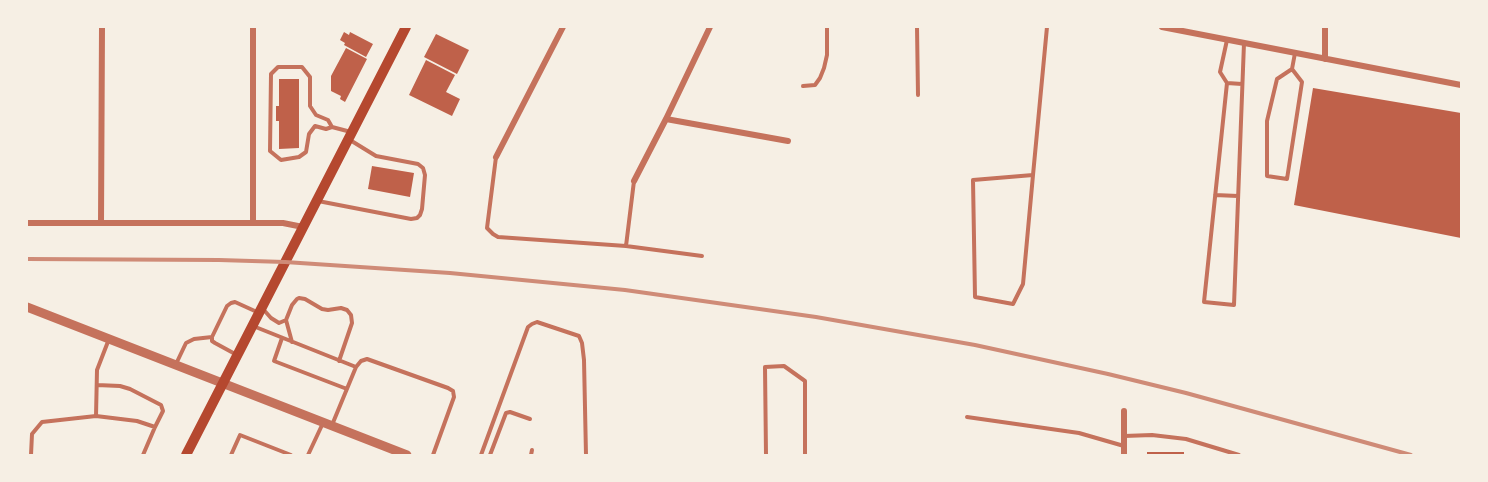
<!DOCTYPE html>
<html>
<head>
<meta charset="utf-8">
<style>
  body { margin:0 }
  #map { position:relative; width:1488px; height:482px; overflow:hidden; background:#f6efe4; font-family:"Fira Sans",sans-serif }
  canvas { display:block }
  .frame { position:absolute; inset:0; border:28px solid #f6efe4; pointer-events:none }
</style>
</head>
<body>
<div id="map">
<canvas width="1488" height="482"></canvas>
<div class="frame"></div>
</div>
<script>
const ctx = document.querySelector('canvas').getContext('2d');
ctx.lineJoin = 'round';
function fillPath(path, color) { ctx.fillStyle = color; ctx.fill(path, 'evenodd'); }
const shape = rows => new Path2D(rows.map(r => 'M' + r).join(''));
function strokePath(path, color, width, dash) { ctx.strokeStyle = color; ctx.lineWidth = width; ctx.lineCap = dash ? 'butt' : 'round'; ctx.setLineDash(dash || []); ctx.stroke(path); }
const building = shape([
  [344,32,349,35,350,32,373,44,366,57,344,45,345,43,340,40],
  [436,34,469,50,457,74,424,57],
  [346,48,367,59,345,102,340,99,341,96,331,91,331,76],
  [426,60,455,75,446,92,460,99,452,116,409,95],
  [279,79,299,79,299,148,279,149,279,121,276,121,276,106,279,106],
  [1313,88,1461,113,1461,238,1294,205],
  [372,166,414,173,410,197,368,189],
  [1147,452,1184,452,1184,455,1147,455]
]);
const service = shape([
  [917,27,918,95],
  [1227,40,1220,72,1227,83,1204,302,1234,305,1244,43],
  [1292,69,1302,82,1287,179,1267,176,1267,121,1277,79,1292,69,1295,53],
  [1227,83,1242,84],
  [803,86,815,85,820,78,824,68,827,55,827,27],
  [332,127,328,120,316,115,310,106,310,77,302,67,278,67,271,74,270,151,281,160,299,157,306,152,309,134,315,126,326,129,332,127,351,132],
  [496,157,487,228,493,234,498,237,626,246,702,256],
  [1033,175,973,180,975,297,1013,304,1023,284,1033,175,1047,27],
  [1215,195,1238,196],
  [318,201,411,219,417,218,420,215,422,209,425,175,423,168,418,164,376,156,350,140],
  [626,246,634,181],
  [263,309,271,318,279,323,286,320,292,305,297,299,299,298,305,299,322,309,328,310,341,308,347,310,351,315,352,323,339,361],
  [286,320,292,342],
  [253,326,356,367],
  [212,337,227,306,231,303,235,302,257,312],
  [212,337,212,341,215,343,237,355],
  [282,338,274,361,347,389],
  [109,339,97,370,96,416,137,421,155,427,143,455],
  [176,364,186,343,194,339,212,337],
  [97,385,120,386,130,389,161,405,163,411,155,427],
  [967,417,1079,433,1124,446],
  [332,425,356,367,361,361,367,359,448,388,453,391,454,397,433,455],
  [1124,436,1152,435,1186,439,1239,455],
  [31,455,32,434,42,422,96,416],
  [231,455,240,435,291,455],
  [308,455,323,423],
  [481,455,528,327,532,324,537,322,579,336,582,343,584,360,586,455],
  [490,455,506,413,510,412,530,419],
  [531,455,532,450],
  [766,455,765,367,784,366,805,381,805,455]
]);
const minor = shape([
  [253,27,253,223],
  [1162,27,1461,85],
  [1325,59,1325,27],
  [666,119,788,141],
  [496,157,563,27],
  [634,181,666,119,710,27],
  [27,223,283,223,303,227],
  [101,223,102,27],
  [1124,455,1124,411]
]);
const tertiary = shape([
  [27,307,407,455]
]);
const secondary = shape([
  [186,455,406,27]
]);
const rail = shape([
  [27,259,219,260,285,262,450,273,625,290,816,317,975,345,1108,374,1186,393,1411,455]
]);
fillPath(building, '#bf614a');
strokePath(service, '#c5725c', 4);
strokePath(minor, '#c5725c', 6);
strokePath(tertiary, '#c5725c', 9);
strokePath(secondary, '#b5482f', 10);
strokePath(rail, '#cf8b77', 4);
</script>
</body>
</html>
